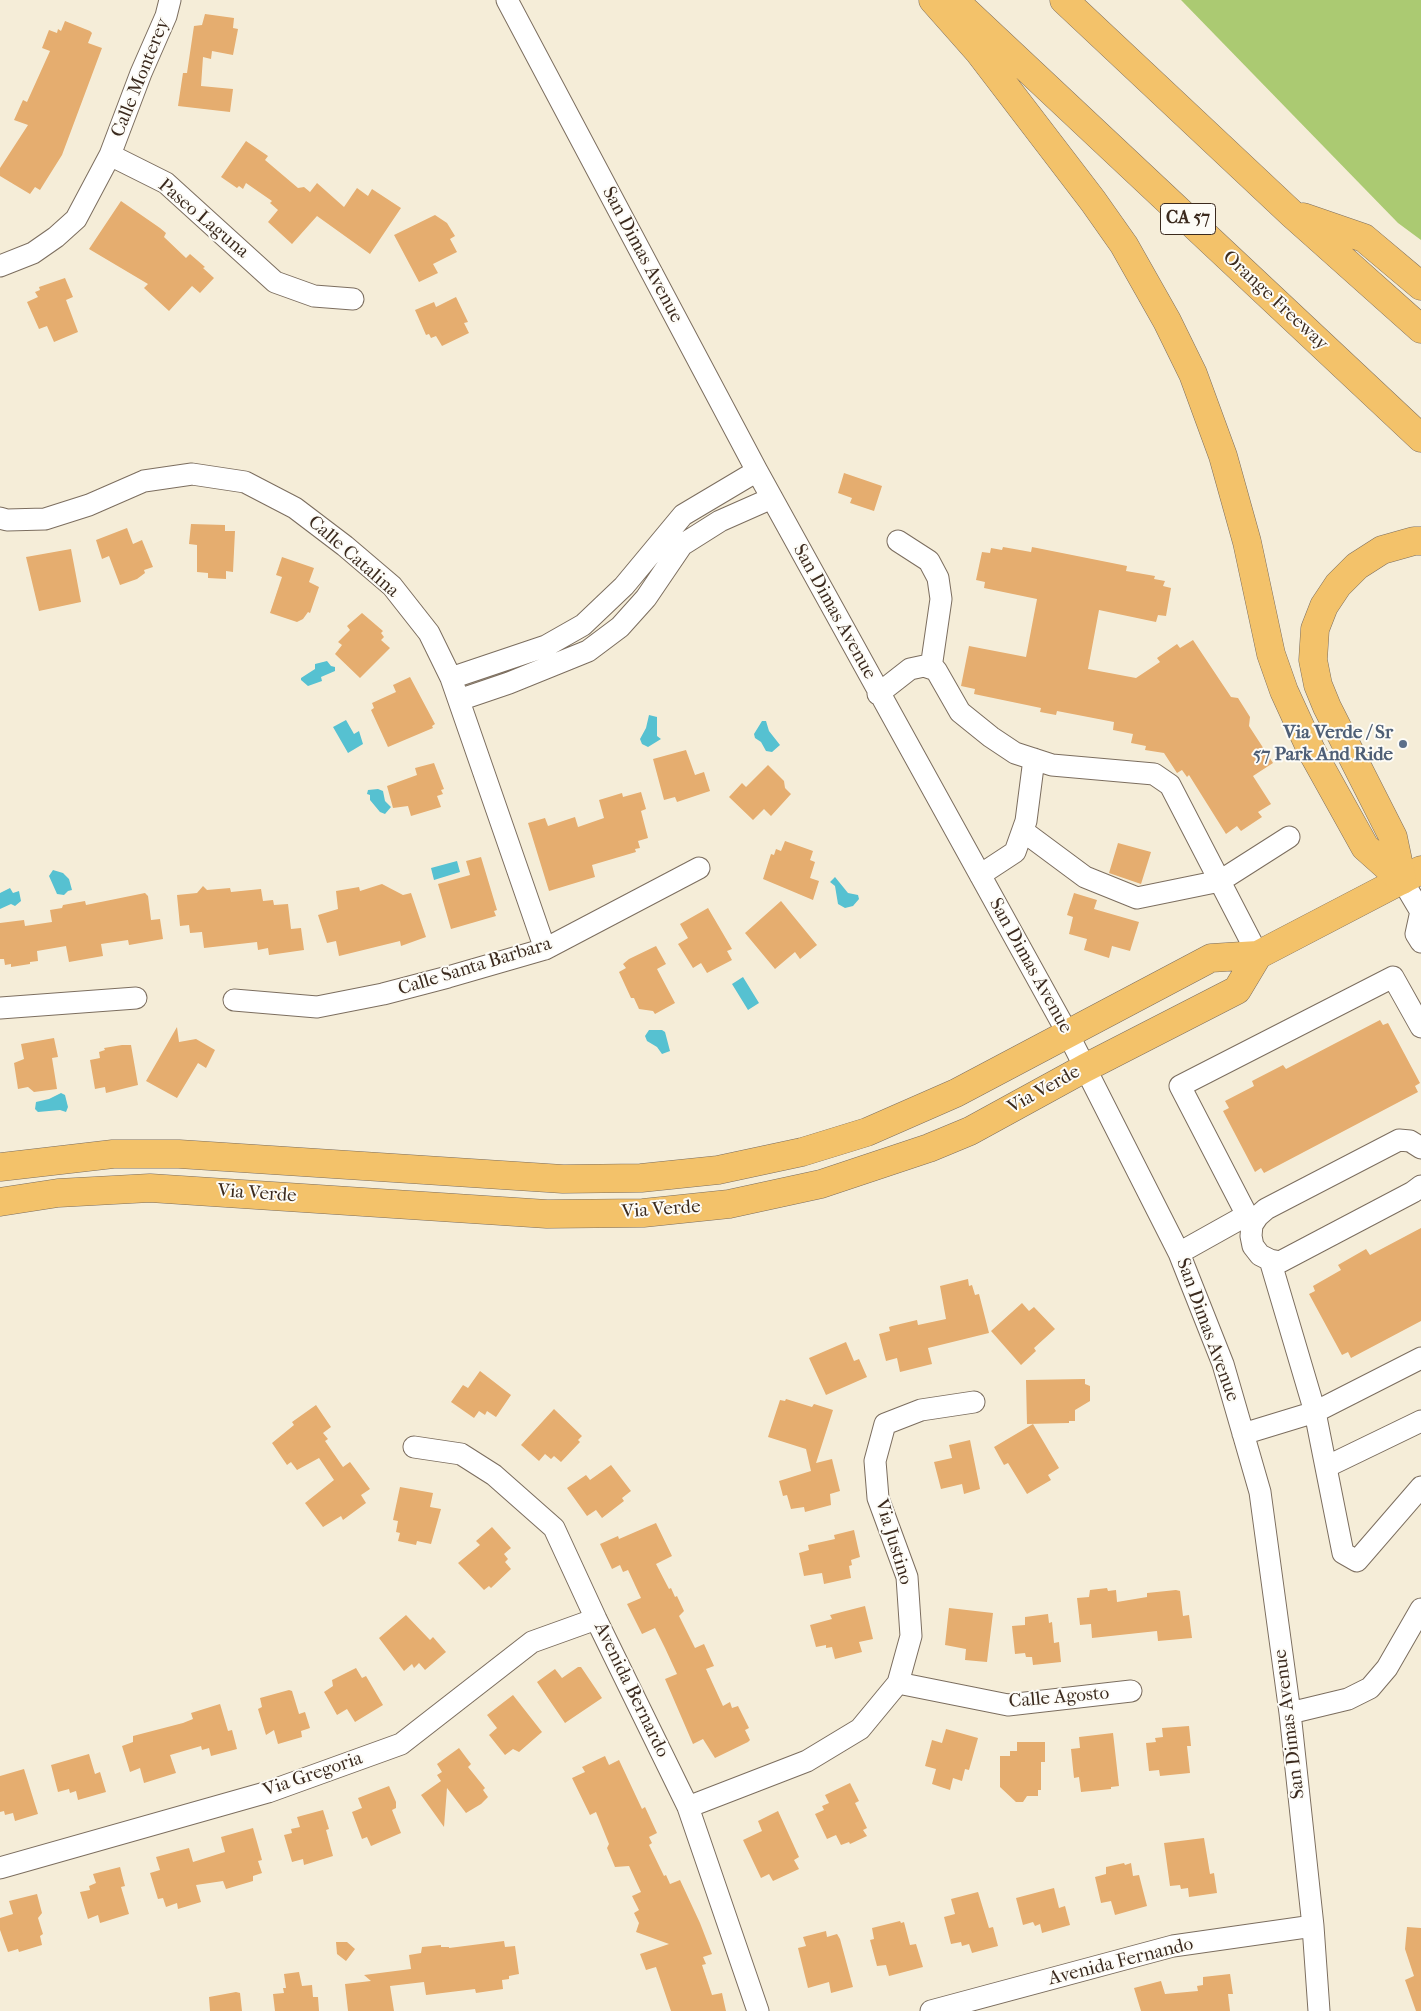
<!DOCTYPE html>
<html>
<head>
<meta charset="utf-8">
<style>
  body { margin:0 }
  canvas { display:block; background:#f5edd8 }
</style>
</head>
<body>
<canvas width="1421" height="2011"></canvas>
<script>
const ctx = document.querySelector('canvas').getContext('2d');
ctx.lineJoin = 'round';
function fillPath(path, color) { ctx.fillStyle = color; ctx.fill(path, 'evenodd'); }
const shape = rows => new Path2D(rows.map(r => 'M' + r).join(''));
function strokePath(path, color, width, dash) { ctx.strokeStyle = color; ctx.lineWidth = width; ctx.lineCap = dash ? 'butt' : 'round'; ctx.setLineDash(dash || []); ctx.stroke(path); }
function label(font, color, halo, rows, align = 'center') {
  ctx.font = font + ' "IM FELL French Canon",serif'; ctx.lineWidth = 4; ctx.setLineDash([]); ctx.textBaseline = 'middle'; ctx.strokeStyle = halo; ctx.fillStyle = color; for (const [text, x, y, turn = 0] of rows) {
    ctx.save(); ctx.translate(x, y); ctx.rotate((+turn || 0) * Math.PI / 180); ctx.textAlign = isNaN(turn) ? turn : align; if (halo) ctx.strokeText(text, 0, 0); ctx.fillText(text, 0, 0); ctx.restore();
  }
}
const green = shape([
  [1181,0,1421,0,1421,240,1398,223]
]);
const water = shape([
  [327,661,331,666,335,667,335,671,321,677,322,681,308,686,301,680,301,678,315,669,315,664],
  [649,715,657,717,657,736,661,739,648,747,642,744,640,739,646,728],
  [346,720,354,734,359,731,363,744,348,753,333,727],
  [762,721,766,721,769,731,780,745,772,752,766,751,761,742,755,738,754,734],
  [378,789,383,791,385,801,391,807,385,814,380,812,370,800,370,795,367,794,368,790],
  [457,861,460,872,434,880,431,868],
  [53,870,63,873,69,879,72,890,68,891,64,895,57,894,49,876],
  [835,877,848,893,858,895,859,899,853,906,845,908,838,904,835,886,830,882],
  [10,888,13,893,19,891,21,901,15,906,11,904,0,909,0,893],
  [743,977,759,1003,748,1010,732,984],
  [649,1030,662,1030,665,1032,670,1051,662,1054,657,1047,647,1041,645,1036],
  [61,1093,65,1095,68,1107,66,1112,60,1110,38,1112,35,1109,36,1102,49,1099]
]);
const building = shape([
  [205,14,234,18,233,28,238,29,233,55,212,51,211,59,203,57,201,86,233,89,230,112,178,106,183,73,187,73,194,26,202,25],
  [65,21,90,31,92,33,88,43,102,48,62,155,40,190,35,187,30,194,0,176,0,168,28,125,14,120,23,100,27,102,50,51,42,48,49,30,57,33,58,29,61,31],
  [246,141,268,156,265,160,298,188,304,187,310,192,317,183,344,207,357,188,368,196,372,189,401,208,370,254,317,216,292,244,268,222,278,210,270,203,272,201,246,183,243,189,239,186,237,188,221,177],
  [121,201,160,228,166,233,164,237,186,258,190,254,205,267,203,268,214,278,200,293,192,286,169,311,144,288,148,284,89,249],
  [435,215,447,223,455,236,450,239,457,252,433,264,438,273,419,282,394,235],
  [65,278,73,297,66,300,78,332,54,342,47,326,39,329,27,302,38,297,35,292,40,290,39,287],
  [456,297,468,322,464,323,469,333,442,346,436,336,431,338,429,334,426,335,415,310,434,302,436,307],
  [844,473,882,486,874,511,850,503,852,498,838,493],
  [191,524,225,525,225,531,235,531,233,572,226,571,226,579,208,578,208,573,197,572,197,545,189,544],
  [127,528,133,544,142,540,153,567,144,570,145,573,137,579,120,585,109,556,102,559,96,540],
  [1003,547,1031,552,1032,547,1127,566,1126,571,1155,576,1154,579,1165,581,1163,586,1171,588,1166,616,1158,615,1156,622,1099,610,1088,669,1136,678,1160,662,1157,658,1177,644,1180,648,1193,640,1231,697,1238,698,1250,717,1249,726,1273,763,1253,776,1271,804,1258,812,1262,817,1241,831,1237,826,1226,834,1189,775,1187,777,1182,770,1177,773,1164,753,1145,750,1146,746,1131,743,1133,734,1113,730,1114,722,1057,711,1056,715,1040,712,1041,708,974,694,975,689,961,686,969,646,1026,657,1037,599,984,588,985,582,976,580,982,552,990,553,991,548,1002,550],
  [71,549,81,602,39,611,26,557],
  [282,557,314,568,309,582,319,587,310,613,308,612,303,619,297,622,270,613,282,577,276,575],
  [362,613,383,631,381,633,384,637,381,640,390,648,360,678,335,654,342,645,338,642,350,630,347,626],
  [410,677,435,724,432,726,433,728,388,747,371,710,374,708,372,703,396,692,393,685],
  [686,750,695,775,704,772,710,791,677,802,675,797,664,800,653,759],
  [434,763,444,789,441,790,443,794,437,796,441,807,411,816,408,806,393,808,387,786,417,775,415,768],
  [768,765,784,781,785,788,791,794,771,816,764,809,753,820,729,797,742,783,746,787],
  [641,792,646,809,641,811,648,838,638,841,640,848,635,849,636,852,592,865,595,877,549,891,528,823,545,818,548,826,575,817,578,827,604,818,599,800,622,793,623,797],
  [785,841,813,851,810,860,815,862,810,878,819,881,813,900,763,879,771,854,774,855,776,849,781,851],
  [1118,843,1151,852,1141,884,1109,873],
  [481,857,497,910,494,911,496,916,451,929,438,884,470,875,466,861],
  [382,884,403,895,411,893,426,937,401,946,400,941,339,956,336,941,327,943,318,915,338,909,336,891,359,887,360,891],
  [203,886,207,890,230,888,231,892,261,889,263,901,273,900,274,905,288,904,291,929,301,928,304,950,269,955,268,948,258,950,257,942,204,948,202,932,190,933,189,925,180,926,177,895,197,893],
  [145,893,148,896,151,920,160,919,163,939,129,945,128,940,101,944,103,956,69,962,66,946,37,951,38,961,30,962,30,964,11,967,11,964,5,965,4,959,0,959,0,923,24,920,25,926,52,922,50,910,62,908,63,905,85,901,86,905],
  [1074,893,1097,900,1094,909,1139,922,1130,951,1112,946,1109,958,1084,950,1087,939,1069,934,1073,917,1067,915],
  [781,901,817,945,800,959,795,952,775,969,745,933],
  [708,908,732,949,727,951,732,960,707,973,701,963,693,968,678,944,688,938,680,924],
  [656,946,666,964,657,969,675,1003,655,1014,653,1011,639,1009,634,998,631,998,619,972,626,968,623,964,629,959],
  [1380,1020,1383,1025,1388,1023,1420,1083,1415,1086,1418,1092,1264,1173,1261,1168,1255,1172,1223,1111,1229,1108,1225,1101,1254,1086,1252,1081,1283,1065,1286,1069],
  [177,1027,179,1042,196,1039,215,1050,206,1068,198,1063,177,1098,146,1081],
  [54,1038,58,1057,52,1058,57,1089,34,1092,28,1087,18,1089,14,1063,24,1059,21,1044],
  [122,1045,131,1045,138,1085,106,1093,105,1087,95,1089,90,1060,100,1058,99,1052,105,1050,104,1048],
  [1421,1228,1421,1321,1351,1358,1348,1352,1342,1355,1309,1294,1315,1291,1313,1286,1341,1270,1338,1265,1366,1249,1370,1255],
  [968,1279,969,1286,972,1285,975,1295,979,1294,989,1333,928,1348,932,1364,900,1372,897,1358,886,1361,879,1334,890,1331,889,1327,892,1326,917,1320,918,1325,946,1319,940,1286],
  [1022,1303,1029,1311,1034,1307,1055,1329,1034,1348,1036,1351,1021,1365,991,1331],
  [846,1342,854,1361,859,1359,867,1377,826,1395,809,1358],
  [480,1371,511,1395,496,1417,487,1411,485,1415,479,1411,474,1418,451,1402,463,1385,468,1388],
  [1085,1379,1085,1384,1090,1386,1090,1401,1075,1410,1075,1421,1069,1421,1069,1423,1027,1424,1026,1380],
  [786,1399,812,1407,814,1404,833,1410,816,1463,832,1459,840,1491,830,1494,831,1505,805,1512,804,1507,791,1509,787,1495,783,1496,779,1481,811,1471,806,1449,768,1437,780,1400,785,1401],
  [316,1405,331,1427,323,1433,328,1439,325,1441,343,1467,350,1462,370,1489,361,1495,366,1503,343,1520,341,1516,323,1527,305,1503,334,1480,319,1458,297,1470,291,1462,287,1465,272,1443,294,1425,292,1422],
  [554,1409,582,1436,578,1440,580,1442,561,1462,554,1456,551,1459,545,1454,539,1461,521,1445],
  [1033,1424,1059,1468,1048,1475,1051,1480,1027,1494,1008,1463,1004,1465,994,1447],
  [970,1440,980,1489,964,1494,962,1484,941,1489,934,1462,952,1458,949,1445],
  [611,1465,631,1491,622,1498,624,1501,602,1518,596,1510,587,1516,567,1488,586,1475,590,1480],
  [400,1487,433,1493,430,1507,441,1509,431,1544,417,1541,416,1545,398,1541,400,1533,396,1532,398,1521,393,1520],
  [656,1523,672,1556,656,1564,669,1589,671,1588,675,1597,677,1596,684,1611,679,1616,695,1648,704,1644,714,1666,706,1669,723,1706,730,1702,732,1708,738,1706,749,1728,745,1730,750,1740,748,1742,715,1758,703,1739,693,1744,665,1679,677,1674,665,1648,655,1628,642,1634,627,1604,641,1598,628,1570,623,1572,620,1565,612,1569,600,1544,618,1536,619,1539],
  [492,1527,511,1548,504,1554,508,1559,505,1562,511,1569,491,1588,489,1586,484,1590,458,1563,480,1545,476,1541],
  [854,1530,860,1557,851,1560,852,1565,849,1566,851,1578,824,1584,822,1573,804,1576,799,1553,809,1550,808,1545,835,1539,834,1535],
  [1107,1588,1108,1591,1116,1590,1117,1602,1147,1597,1147,1593,1176,1590,1180,1591,1183,1616,1189,1615,1192,1638,1158,1641,1157,1631,1092,1638,1091,1624,1080,1625,1077,1598,1089,1597,1090,1590],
  [865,1606,873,1639,859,1642,862,1652,835,1659,832,1647,826,1648,826,1645,816,1647,810,1625,832,1619,830,1615],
  [949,1608,993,1613,987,1662,965,1660,966,1649,945,1645],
  [1048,1614,1049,1623,1052,1622,1054,1643,1059,1642,1061,1662,1033,1665,1032,1657,1026,1657,1025,1653,1015,1654,1012,1626,1025,1625,1025,1617],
  [406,1615,430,1640,433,1637,446,1652,425,1670,419,1663,414,1668,412,1664,404,1671,379,1638],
  [578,1667,581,1667,602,1698,565,1723,537,1682,555,1669,562,1678],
  [356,1668,362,1678,366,1676,383,1705,355,1722,347,1709,337,1715,324,1692,333,1686,332,1680],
  [289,1690,292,1691,299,1714,305,1712,310,1728,301,1731,302,1737,278,1744,274,1730,266,1735,258,1709,262,1707,260,1698],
  [513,1695,542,1732,519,1752,513,1749,505,1755,489,1735,497,1728,487,1715],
  [220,1704,228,1731,232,1730,237,1749,211,1756,209,1748,202,1750,201,1746,170,1755,176,1773,144,1783,140,1768,130,1772,122,1746,133,1742,133,1736,183,1723,193,1719,191,1713],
  [1189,1726,1191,1746,1187,1746,1190,1773,1160,1776,1159,1770,1149,1771,1146,1743,1156,1742,1155,1738,1163,1737,1162,1728],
  [946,1729,978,1738,969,1770,965,1769,962,1781,953,1778,950,1790,932,1784,936,1769,925,1766,932,1740,942,1743],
  [1113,1733,1119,1786,1111,1787,1111,1789,1081,1792,1079,1777,1074,1778,1071,1749,1080,1748,1079,1737],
  [1017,1742,1045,1742,1045,1762,1041,1762,1041,1790,1038,1790,1038,1796,1027,1796,1023,1802,1016,1802,1000,1787,1000,1756,1010,1756,1010,1751,1017,1751],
  [459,1748,471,1764,468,1767,485,1788,483,1790,488,1797,481,1804,466,1813,447,1788,444,1827,421,1795,441,1781,437,1775,442,1772,437,1764],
  [89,1754,95,1774,100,1772,106,1792,78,1800,76,1791,70,1793,69,1789,58,1792,51,1765],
  [605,1756,609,1765,619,1760,642,1809,645,1807,657,1833,649,1837,652,1843,649,1845,664,1876,666,1875,670,1884,680,1880,700,1923,712,1954,703,1957,706,1964,702,1965,712,1995,722,1993,726,2011,671,2011,656,1967,646,1970,640,1954,669,1944,636,1932,639,1923,634,1913,639,1910,632,1896,641,1892,629,1866,615,1867,607,1848,609,1844,596,1812,590,1815,572,1778,585,1772,582,1767],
  [24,1769,38,1814,15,1821,13,1813,5,1815,4,1811,0,1812,0,1776],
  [850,1783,859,1801,855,1803,867,1828,863,1830,867,1836,850,1844,849,1842,841,1845,836,1835,827,1839,815,1814,824,1810,822,1806,829,1803,825,1795],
  [389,1786,396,1802,396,1808,392,1810,401,1833,371,1846,367,1837,362,1839,352,1812,362,1808,358,1798],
  [323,1810,329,1829,326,1830,333,1856,304,1865,303,1859,292,1862,284,1835,292,1833,291,1829,300,1827,297,1817],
  [778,1811,799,1857,794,1860,799,1869,773,1881,769,1874,761,1878,743,1840,762,1831,758,1821],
  [253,1828,262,1860,258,1861,262,1873,253,1876,253,1881,226,1889,223,1881,196,1885,201,1902,178,1909,177,1903,166,1907,163,1898,158,1899,150,1873,160,1870,156,1857,189,1848,193,1862,225,1852,221,1837],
  [1204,1838,1210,1874,1214,1873,1217,1893,1189,1897,1188,1888,1181,1889,1180,1885,1170,1886,1164,1843],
  [1124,1863,1125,1865,1131,1863,1133,1876,1139,1875,1147,1906,1115,1915,1111,1901,1101,1903,1095,1877,1106,1874,1106,1867],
  [120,1867,125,1886,121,1887,129,1914,100,1923,98,1915,88,1919,80,1892,90,1890,89,1886,96,1883,93,1874],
  [1054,1888,1059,1908,1065,1906,1070,1925,1042,1933,1040,1924,1035,1926,1033,1922,1023,1925,1016,1898],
  [978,1892,989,1928,993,1927,998,1946,972,1953,969,1944,962,1946,961,1942,951,1944,944,1917,955,1914,951,1899],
  [37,1894,42,1913,38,1918,43,1934,40,1936,42,1945,19,1952,18,1949,8,1952,0,1930,0,1918,13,1914,9,1901],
  [900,1921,901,1923,904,1922,910,1945,916,1944,923,1967,889,1976,886,1965,877,1966,870,1940,874,1939,872,1928],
  [1407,1927,1421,1928,1421,2011,1416,2011,1405,1980,1414,1976,1405,1949],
  [826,1931,827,1937,837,1934,840,1939,853,1987,831,1993,829,1982,808,1988,798,1948,806,1946,803,1937],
  [504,1941,505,1947,515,1946,519,1974,509,1976,509,1979,502,1980,503,1989,476,1993,475,1989,426,1995,424,1982,390,1986,394,2011,348,2011,345,1984,371,1981,364,1975,411,1969,409,1955,421,1953,422,1947,441,1945,441,1947,449,1947,449,1948],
  [336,1942,347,1942,355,1949,346,1961,337,1954],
  [299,1972,302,1986,312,1985,313,1997,318,1997,319,2011,275,2011,273,1994,284,1993,283,1988,286,1988,284,1974],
  [1230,1974,1233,1994,1228,1994,1230,2011,1141,2011,1134,1988,1161,1981,1165,1994,1198,1991,1197,1986,1203,1985,1203,1977],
  [236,1992,240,1993,242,2011,210,2011,209,1997]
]);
const minor = shape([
  [507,0,757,471,1068,1034,1179,1253,1223,1364,1260,1492,1290,1713,1313,1926,1319,2011],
  [110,155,141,73,166,16,170,0],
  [0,266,33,253,56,237,76,219,110,155,166,183,275,282,314,296,353,299],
  [0,518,7,520,45,519,89,505,144,481,192,474,245,482,295,508,345,546,392,586,429,633,451,678,545,949],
  [898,541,929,561,938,578,941,599,931,668],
  [451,678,546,646,583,625,624,586,683,515,757,471],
  [878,694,910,669,924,666,936,670,960,712,991,737,1015,753,1052,765,1154,774,1170,785,1258,955],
  [459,700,509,683,588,651,620,627,646,598,682,545,720,521,772,498],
  [1023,831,1085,877,1137,898,1220,881,1289,837],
  [980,875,1015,852,1026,821,1034,759],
  [1402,880,1421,912],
  [1421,911,1416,934,1421,942],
  [234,1000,317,1007,383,994,448,977,545,949,699,868],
  [0,1008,136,998],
  [1421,1148,1410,1141,1399,1140,1266,1209,1258,1216,1252,1225,1251,1236,1253,1246,1260,1255,1270,1260,1280,1262,1413,1192,1421,1186],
  [1252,1225,1180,1086,1393,977,1421,1027],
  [1179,1253,1247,1215],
  [1270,1260,1315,1412,1343,1553,1357,1561,1421,1487],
  [1243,1434,1315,1412,1421,1358],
  [414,1447,461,1454,494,1475,554,1528,596,1619,688,1807,758,2011],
  [1326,1467,1421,1421],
  [898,1683,1008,1705,1131,1691],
  [1290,1713,1348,1699,1370,1688,1387,1668,1421,1609],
  [688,1807,807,1761,860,1729,898,1683,911,1636,907,1577,878,1498,875,1461,885,1424,921,1410,974,1402],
  [0,1868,268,1792,401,1744,532,1642,596,1619],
  [931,2011,1173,1946,1313,1926]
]);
const major = shape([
  [0,1167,113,1154,179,1154,563,1179,641,1178,718,1170,802,1152,867,1132,956,1093,1211,958,1258,955,1421,870],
  [0,1202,58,1193,150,1188,547,1214,643,1213,729,1204,821,1184,929,1148,970,1131,1085,1068,1237,990,1258,955]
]);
const highway = shape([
  [933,0,979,52,1093,201,1124,245,1167,321,1193,374,1223,456,1247,542,1271,654,1284,691,1311,750,1365,847,1402,880],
  [954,0,1421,438],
  [1064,0,1292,214,1421,329],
  [1303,217,1364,238,1421,286],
  [1402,880,1393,837,1327,707,1318,685,1313,660,1315,629,1324,606,1338,585,1357,566,1382,550,1414,541,1421,541]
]);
const markers = [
  [1403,744,5,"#5c6f8a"]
];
const shields = [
  [1188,219,55]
];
const shieldNames = [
  ["CA 57",1188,219]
];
const streetNames = [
  ["Calle Monterey",141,78,-68],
  ["Paseo Laguna",203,219,40],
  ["San Dimas Avenue",642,255,62],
  ["Orange Freeway",1275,301,43],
  ["Calle Catalina",353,557,41],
  ["San Dimas Avenue",834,612,61],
  ["San Dimas Avenue",1030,966,61],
  ["Calle Santa Barbara",475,967,-17],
  ["Via Verde",1044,1090,-29],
  ["Via Verde",257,1194,4],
  ["Via Verde",661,1210,-4],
  ["San Dimas Avenue",1207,1330,70],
  ["Via Justino",893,1542,73],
  ["Avenida Bernardo",631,1690,64],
  ["Calle Agosto",1059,1698,-5],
  ["San Dimas Avenue",1290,1724,-97],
  ["Via Gregoria",313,1775,-19],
  ["Avenida Fernando",1121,1962,-14]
];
const serviceNames = [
  ["Via Verde / Sr",1393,733],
  ["57 Park And Ride",1393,755]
];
fillPath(green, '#abca72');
fillPath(water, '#56c1d1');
fillPath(building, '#e5ad6f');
strokePath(minor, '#7c6e5f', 23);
strokePath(major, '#7c6e5f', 29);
strokePath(highway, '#7c6e5f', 29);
strokePath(minor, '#fff', 21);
strokePath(major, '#f3c26a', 28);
strokePath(highway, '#f3c26a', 28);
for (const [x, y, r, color] of markers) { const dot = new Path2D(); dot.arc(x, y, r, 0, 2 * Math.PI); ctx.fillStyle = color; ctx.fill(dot); strokePath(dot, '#fdfcf7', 2); }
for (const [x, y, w] of shields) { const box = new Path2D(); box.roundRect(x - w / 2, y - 15.5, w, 31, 4); ctx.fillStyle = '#fdfcf7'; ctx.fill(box); strokePath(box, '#3b2a1e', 1); }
label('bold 18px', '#3b2a1e', null, shieldNames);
label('19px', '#3b2a1e', '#fdfcf7', streetNames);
label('bold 19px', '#4e5e75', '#fdfcf7', serviceNames, 'right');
</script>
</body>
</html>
